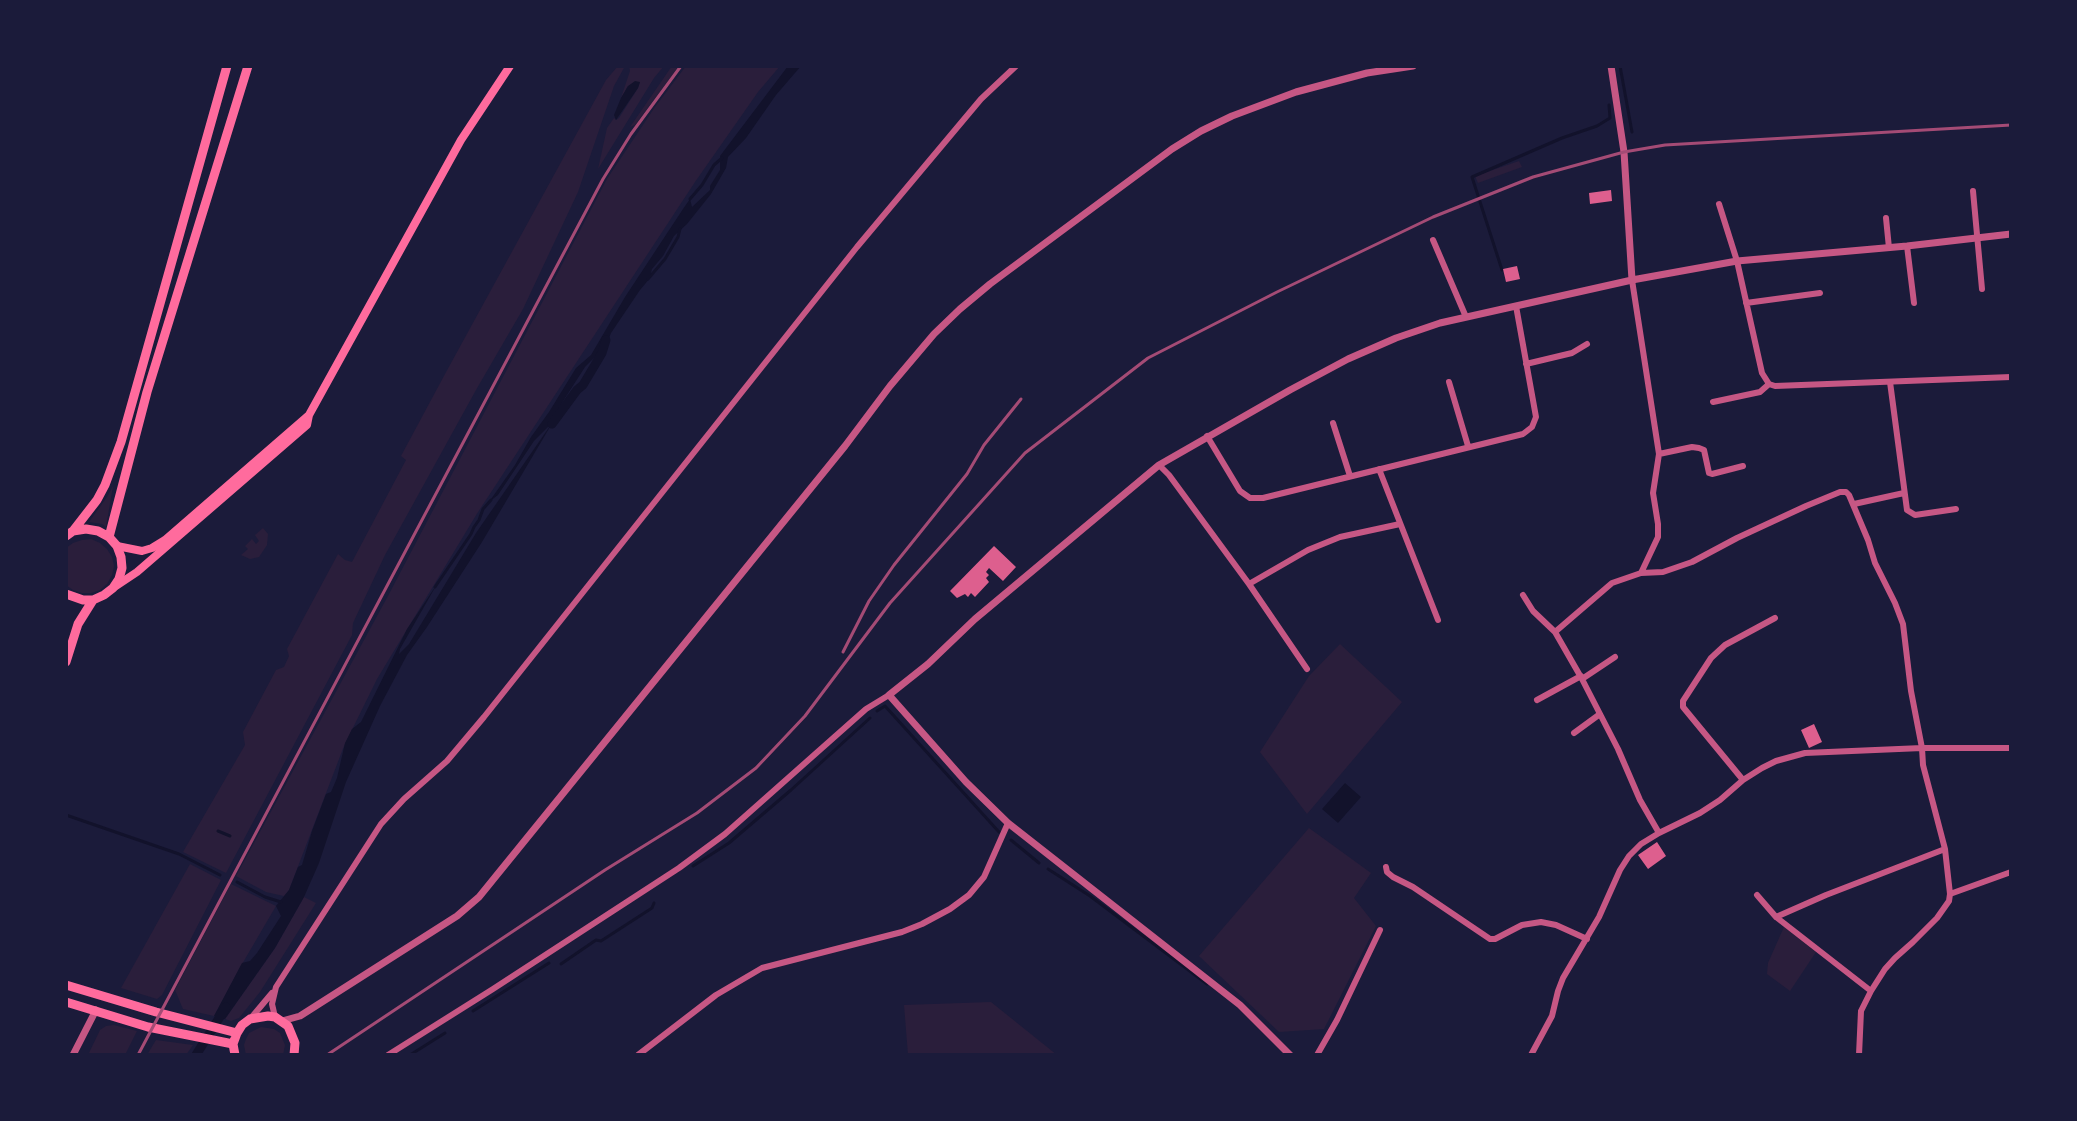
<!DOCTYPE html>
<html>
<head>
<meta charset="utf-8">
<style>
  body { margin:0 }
  #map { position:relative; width:2077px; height:1121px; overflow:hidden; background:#1b1b3a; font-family:Karla,sans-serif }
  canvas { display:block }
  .frame { position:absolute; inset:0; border:68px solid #1b1b3a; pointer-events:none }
</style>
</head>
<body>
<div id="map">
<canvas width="2077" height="1121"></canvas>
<div class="frame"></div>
</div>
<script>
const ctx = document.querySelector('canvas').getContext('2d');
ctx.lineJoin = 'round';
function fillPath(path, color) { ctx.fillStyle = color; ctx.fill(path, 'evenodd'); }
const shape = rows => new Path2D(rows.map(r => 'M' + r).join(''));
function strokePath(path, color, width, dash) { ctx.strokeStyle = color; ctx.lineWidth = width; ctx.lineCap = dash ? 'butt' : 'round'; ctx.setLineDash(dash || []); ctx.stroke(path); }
const green = shape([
  [618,66,625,66,614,86,578,192,523,309,476,390,385,555,353,623,352,635,226,873,183,852,245,745,243,732,276,670,284,667,289,656,287,649,338,554,345,560,352,562,406,460,401,456,445,374,606,80],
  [629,66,664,66,654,78,598,169,607,128,614,118,616,120,619,118,638,88,640,82,628,86,621,98,630,71],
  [672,66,679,66,635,125,630,127],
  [686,66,780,66,758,92,695,182,478,512,377,679,344,746,289,890,284,896,266,892,236,876,389,594,607,179,655,107],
  [1519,161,1522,167,1478,183,1475,176],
  [113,486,106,527,102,524,89,522,107,497],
  [263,528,268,534,267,545,259,557,250,559,241,555,248,549,245,546,252,539,256,544,259,541,255,535],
  [91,539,100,543,107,549,112,557,114,566,112,575,107,584,100,590,91,593,82,593,73,590,66,585,66,548,73,543,82,540],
  [1340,644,1402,702,1307,814,1260,752,1309,676],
  [1309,828,1371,873,1354,898,1376,926,1324,1029,1279,1032,1199,956],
  [190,864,221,880,162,995,157,999,121,988],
  [231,884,276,906,245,959,214,1016,183,1009,175,990],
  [304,897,316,903,260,992,239,1018,231,1021,225,1019,275,948],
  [1784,927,1816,952,1790,991,1767,974,1768,963],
  [991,1002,1057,1055,908,1055,904,1005],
  [114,1025,137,1031,125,1055,88,1055,100,1030,106,1026],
  [261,1027,274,1029,280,1033,285,1045,283,1055,246,1055,244,1045,246,1039,249,1033],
  [156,1040,193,1045,186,1055,147,1055]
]);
const water = shape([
  [788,66,801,66,776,95,746,138,728,157,726,168,711,194,687,224,674,236,663,256,652,269,650,278,640,290,611,333,606,346,585,367,558,409,557,415,482,542,427,627,407,655,380,706,346,782,319,863,304,897,275,948,225,1019,214,1016,242,963,250,961,257,953,281,916,276,906,289,890,298,867,302,865,312,831,326,794,331,792,337,778,345,743,352,729,361,722,407,629,437,584,400,649,399,654,409,644,476,533,552,423,534,441,498,495,489,502,515,465,531,437,549,412,576,368,591,355,625,297,683,209,690,199,692,207,710,190,710,186,720,170,720,156],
  [635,81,640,82,638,88,616,120,614,115,621,98,628,86],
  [1345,783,1361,797,1338,823,1322,809]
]);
const stream = shape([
  [1620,66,1632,132],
  [690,199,702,185,714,165,722,158],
  [1502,270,1472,177,1562,138,1597,126,1610,118,1609,105],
  [648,279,665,259,678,237,680,229],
  [435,587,471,534,474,527,479,520,483,509,491,500],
  [877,711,885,706,999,832],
  [66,815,179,854,220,875],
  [218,831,230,836],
  [1011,840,1039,863],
  [693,866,729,843,791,790,870,718],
  [1048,869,1090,896,1207,984],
  [237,882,265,897,281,902],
  [561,964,596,940,601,941,652,908,654,903],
  [473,1011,549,963],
  [410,1055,445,1033]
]);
const canal = shape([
  [552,424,577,390,583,385,602,353,606,340],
  [196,1055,226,1007]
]);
const building = shape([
  [1611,190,1612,201,1590,204,1589,193],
  [1517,266,1520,279,1506,282,1503,269],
  [994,546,1016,567,1003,581,989,568,986,572,989,575,986,578,989,582,975,597,971,593,968,597,965,594,957,598,950,591],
  [1814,724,1822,742,1809,748,1801,730],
  [1657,842,1666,856,1648,869,1638,855]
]);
const minor = shape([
  [1973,191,1982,289],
  [1719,204,1737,261,1762,373,1769,384,1775,386,2011,377],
  [1886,218,1889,248],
  [1433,240,1466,317],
  [1907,246,1914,303],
  [1632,280,1659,454,1692,447,1699,448,1704,450,1709,473,1712,474,1743,466],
  [1746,303,1820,293],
  [1526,364,1572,353,1587,344],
  [1449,382,1468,446],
  [1890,382,1907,510,1915,515,1956,509],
  [1713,402,1760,392,1769,384],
  [1333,423,1350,476],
  [1207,436,1240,491,1250,498,1263,498,1523,434,1532,427,1536,417,1516,306],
  [1159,465,1169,475,1249,584,1307,669],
  [1379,469,1438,620],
  [1854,504,1904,493],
  [1641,573,1658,537,1658,524,1653,493,1659,454],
  [1249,584,1308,550,1340,537,1400,524],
  [1523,595,1533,611,1555,632,1582,679,1618,749,1640,800,1659,833],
  [1555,632,1612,583,1641,573,1663,572,1692,562,1737,538,1806,506,1840,492,1846,492,1849,495,1868,540,1875,563,1895,603,1903,624,1911,691,1922,748,1923,765,1945,849,1950,894,1949,901,1937,918,1913,942,1895,958,1885,969,1871,991,1861,1011,1859,1055],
  [1582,679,1615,657],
  [1537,700,1581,676],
  [1574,733,1600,714],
  [1743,780,1683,707,1683,701,1711,658,1725,645,1775,618],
  [1386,867,1387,872,1393,877,1413,887,1490,939,1495,939,1522,925,1541,922,1556,925,1587,939],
  [1950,894,2011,872],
  [1757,895,1776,917,1871,991],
  [1776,917,1826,895,1945,849],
  [275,1017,272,1004,276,987,381,824,404,799,447,761,484,717,857,247,981,99,1016,66],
  [251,1018,272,993],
  [388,1055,493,989,679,868,725,834,866,709,889,695],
  [638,1055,716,995,762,968,902,932,922,924,950,909,969,895,984,877,1008,823],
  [1317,1055,1337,1020,1380,930],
  [1531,1055,1552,1016,1558,991,1563,978,1599,917,1620,870,1629,856,1641,844,1659,833,1700,813,1720,800,1743,780,1762,768,1776,761,1805,753,1922,748,2011,748]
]);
const tertiary = shape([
  [1611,66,1624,152,1632,280],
  [282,1021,300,1016,457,916,479,897,845,446,890,386,934,334,960,309,990,284,1172,149,1201,131,1232,116,1296,92,1367,73,1413,66],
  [73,1055,96,1010],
  [1290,1055,1240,1005,1008,823,966,782,889,695,928,664,975,619,1159,465,1290,390,1348,359,1396,338,1440,323,1632,280,1737,261,1907,246,2011,234]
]);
const secondary = shape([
  [117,546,142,551,152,548,165,540,309,415],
  [116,586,137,572,307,425,309,415,461,140,510,66]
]);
const trunk = shape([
  [73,531,97,500,105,485,121,442,227,66],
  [66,536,73,531,86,529,98,531,109,537,117,546,121,557,122,568,119,579,113,588,104,595,93,600,83,600,66,594],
  [109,537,147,392,248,66],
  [66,662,78,624,93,600],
  [66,985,156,1012,237,1033],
  [66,1002,148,1027,233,1044],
  [235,1055,233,1044,237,1033,242,1025,250,1019,268,1016,275,1017,288,1026,295,1043,294,1055]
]);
const rail = shape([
  [843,652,869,601,894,565,967,474,984,445,1021,399],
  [138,1055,603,179,631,134,681,66],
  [327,1055,605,870,697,813,756,768,805,716,890,603,1025,453,1148,358,1277,292,1433,217,1533,177,1624,152,1665,145,2011,125]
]);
fillPath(green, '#2a1e3b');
fillPath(water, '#12122b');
strokePath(stream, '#12122b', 3);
strokePath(canal, '#12122b', 9);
fillPath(building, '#dd5f8e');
strokePath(minor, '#c65784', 6);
strokePath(tertiary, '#c65784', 7);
strokePath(secondary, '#ff6b9d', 8);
strokePath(trunk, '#ff6b9d', 9);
strokePath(rail, '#a44b75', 3);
</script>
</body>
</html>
